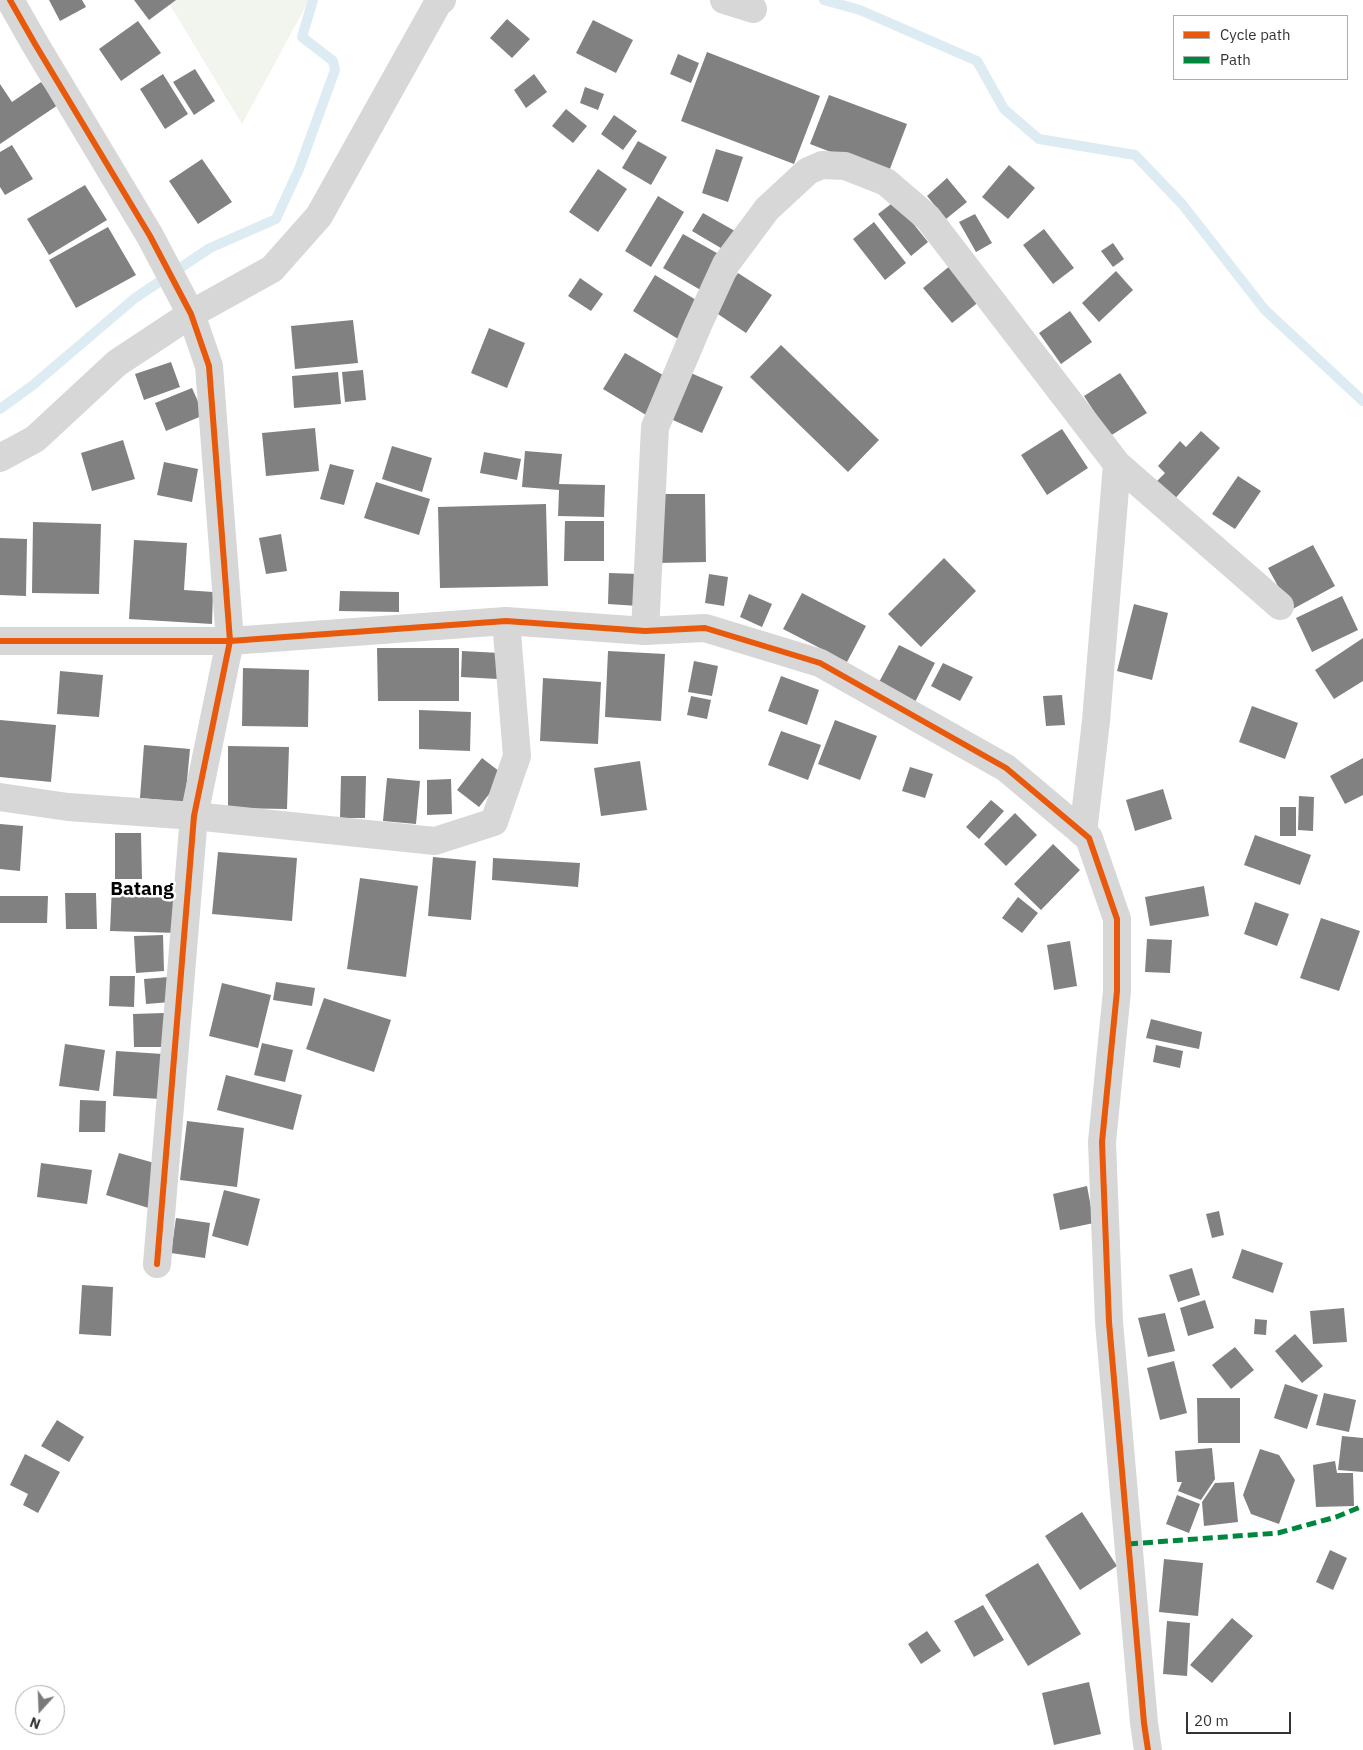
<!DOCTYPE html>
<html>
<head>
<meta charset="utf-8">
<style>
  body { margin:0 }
  #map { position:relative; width:1363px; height:1750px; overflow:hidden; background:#fff; font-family:"IBM Plex Sans",sans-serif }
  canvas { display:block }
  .legend { position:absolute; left:1173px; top:15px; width:175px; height:65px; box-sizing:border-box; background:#fff; border:1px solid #adadad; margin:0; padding:6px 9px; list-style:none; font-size:15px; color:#333 }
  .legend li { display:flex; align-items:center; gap:10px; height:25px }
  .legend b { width:25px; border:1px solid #adadad }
  .north { position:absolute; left:15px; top:1685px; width:50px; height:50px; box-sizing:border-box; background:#fff; border:1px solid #adadad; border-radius:50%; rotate:200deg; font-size:14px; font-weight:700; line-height:20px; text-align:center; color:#333 }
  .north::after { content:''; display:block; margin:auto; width:18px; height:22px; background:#7a7a7a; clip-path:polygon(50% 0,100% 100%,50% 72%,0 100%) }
  .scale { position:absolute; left:1186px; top:1712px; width:105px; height:22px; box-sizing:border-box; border:2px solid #333; border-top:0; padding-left:6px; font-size:15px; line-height:18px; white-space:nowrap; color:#333; -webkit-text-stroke:4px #fff; paint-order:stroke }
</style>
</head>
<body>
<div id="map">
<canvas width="1363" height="1750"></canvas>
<ul class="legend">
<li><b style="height:6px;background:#e8590c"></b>Cycle path</li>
<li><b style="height:6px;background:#00873e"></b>Path</li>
</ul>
<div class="north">N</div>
<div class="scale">20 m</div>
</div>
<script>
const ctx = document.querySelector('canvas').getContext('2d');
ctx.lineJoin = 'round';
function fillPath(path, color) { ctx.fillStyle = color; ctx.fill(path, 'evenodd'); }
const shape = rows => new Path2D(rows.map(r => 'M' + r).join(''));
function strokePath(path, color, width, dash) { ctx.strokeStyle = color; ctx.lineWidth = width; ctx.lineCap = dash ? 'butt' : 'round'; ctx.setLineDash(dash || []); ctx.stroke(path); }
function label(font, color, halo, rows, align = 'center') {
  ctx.font = font + ' "IBM Plex Sans",sans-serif'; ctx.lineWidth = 5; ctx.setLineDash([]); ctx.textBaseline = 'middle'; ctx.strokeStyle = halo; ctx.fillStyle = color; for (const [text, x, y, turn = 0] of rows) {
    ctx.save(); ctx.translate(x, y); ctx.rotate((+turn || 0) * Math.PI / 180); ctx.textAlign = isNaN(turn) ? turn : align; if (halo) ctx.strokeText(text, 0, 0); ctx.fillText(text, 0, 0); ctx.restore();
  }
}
const green = shape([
  [167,0,309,0,242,124]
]);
const stream = shape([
  [824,0,860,10,977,61,1004,109,1039,139,1135,155,1182,204,1265,310,1363,401],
  [0,409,33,385,135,298,210,248,276,219,299,169,335,70,333,61,302,37,313,0]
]);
const building = shape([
  [49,0,82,0,86,7,60,21],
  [134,0,176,0,149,20],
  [507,19,530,39,512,58,490,38],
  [593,20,633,40,616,73,576,53],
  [138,21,161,53,121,81,99,49],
  [707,52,820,96,794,164,681,121],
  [678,54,699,63,691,83,670,74],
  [195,69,215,101,194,115,173,82],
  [163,74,188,114,165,129,140,89],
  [534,74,547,92,526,108,514,90],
  [41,82,58,105,0,144,0,84,12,102],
  [585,87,604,94,598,110,580,103],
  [829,95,907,124,888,174,810,144],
  [566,109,587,126,573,143,552,126],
  [614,115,637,131,623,150,601,134],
  [638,141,667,157,651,185,622,168],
  [12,145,33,179,5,195,0,187,0,152],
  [716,149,743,157,728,202,702,193],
  [202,159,232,202,198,224,169,181],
  [1009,165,1035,188,1008,219,982,197],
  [598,169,627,189,598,232,569,212],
  [947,178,967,202,946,219,927,196],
  [85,185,107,220,49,255,27,219],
  [658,196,684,212,651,267,625,251],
  [895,201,928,242,911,256,878,214],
  [703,213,742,235,731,254,692,231],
  [975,214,992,243,976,252,959,222],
  [874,222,906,263,885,280,853,239],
  [108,227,136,275,76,308,49,260],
  [1044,229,1074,268,1053,284,1023,245],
  [683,234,724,257,704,292,663,268],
  [1113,243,1124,259,1113,267,1101,251],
  [951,265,980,301,952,323,923,288],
  [1116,271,1133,290,1099,322,1082,303],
  [738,273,772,295,746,333,712,310],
  [655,275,701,303,678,339,633,311],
  [580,278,603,294,591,311,568,296],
  [1070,311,1092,342,1061,364,1039,333],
  [353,320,358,363,295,369,291,326],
  [489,328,525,343,507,388,471,373],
  [781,345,879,440,848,472,750,377],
  [625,353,668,378,646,415,603,389],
  [171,362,180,387,144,400,135,374],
  [363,370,366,400,345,402,342,372],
  [684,370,723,387,702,433,664,416],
  [338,372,341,404,294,408,292,376],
  [1120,373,1147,413,1110,436,1084,396],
  [192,388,204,415,166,431,155,403],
  [315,428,319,471,266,476,262,433],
  [1062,429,1088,468,1047,495,1021,455],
  [1201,431,1220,448,1172,502,1153,485,1165,473,1158,466,1180,441,1186,447],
  [123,440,135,479,92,491,81,453],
  [392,446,432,458,422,492,382,479],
  [525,451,562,454,559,484,605,485,604,517,558,516,559,490,522,487],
  [484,452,521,459,517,480,480,473],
  [164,462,198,469,192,502,157,495],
  [330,464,354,470,344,505,320,499],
  [1238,476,1261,491,1235,529,1212,514],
  [376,482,430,499,419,535,364,518],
  [656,494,705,494,706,562,657,563],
  [546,504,548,586,440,588,438,507],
  [565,521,604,521,604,561,564,561],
  [33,522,101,524,99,594,32,593],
  [281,534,287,571,266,574,259,538],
  [0,538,27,539,26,596,0,595],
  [134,540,187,543,184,590,213,592,212,624,129,619],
  [1313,545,1335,586,1291,610,1268,568],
  [944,558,976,591,921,647,888,614],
  [609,573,639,574,638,606,608,604],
  [709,574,728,577,724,606,705,603],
  [340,591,399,592,399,612,339,611],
  [802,593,866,626,847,662,783,629],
  [749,594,772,604,762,627,740,617],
  [1342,596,1358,630,1312,652,1296,618],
  [1134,604,1168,613,1152,680,1117,671],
  [1363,638,1363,681,1334,699,1315,670],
  [899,645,935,663,915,702,878,684],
  [377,648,459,648,459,701,378,701],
  [462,651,500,653,498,679,461,677],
  [608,651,665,654,661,721,605,717],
  [694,661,718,666,712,696,688,692],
  [943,663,973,677,960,701,931,686],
  [243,668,309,670,308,727,242,726],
  [60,671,103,675,99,717,57,714],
  [781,676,819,690,807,725,768,711],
  [543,678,601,682,598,744,540,741],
  [1062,695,1065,725,1046,726,1043,696],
  [691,696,711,700,707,719,687,715],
  [1252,706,1298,723,1285,759,1239,742],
  [419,710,471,712,470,751,419,749],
  [0,720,56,725,51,782,0,777],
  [835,720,877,736,860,780,818,764],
  [781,731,821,745,808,780,768,765],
  [144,745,190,749,185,802,140,798],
  [228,746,289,747,287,809,228,808],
  [482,758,504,775,479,807,457,790],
  [1363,758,1363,795,1345,804,1330,776],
  [640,761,647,810,601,816,594,768],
  [910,767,933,774,925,798,902,791],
  [341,776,366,776,365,818,340,818],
  [387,778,420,781,416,824,383,821],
  [451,779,452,814,427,815,427,780],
  [1163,789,1172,819,1135,831,1126,800],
  [1299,796,1314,797,1313,831,1298,830],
  [991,800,1004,811,979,839,966,827],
  [1280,807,1296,807,1296,836,1280,836],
  [1015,813,1037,835,1006,866,984,844],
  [0,824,23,826,20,871,0,869],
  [115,833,141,833,142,879,115,879],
  [1255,835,1311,855,1300,885,1244,865],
  [1053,844,1080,870,1041,910,1014,884],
  [218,852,297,858,292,921,212,914],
  [433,857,476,861,471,920,428,916],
  [493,858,580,863,578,887,492,880],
  [360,878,418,886,406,977,347,969],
  [112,886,179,889,178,933,110,931],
  [1204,886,1209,916,1150,926,1145,897],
  [65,893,96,893,97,929,66,929],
  [0,896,48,896,47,923,0,923],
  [1018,897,1038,913,1022,933,1002,918],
  [1255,902,1289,914,1277,946,1244,934],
  [1321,918,1360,931,1339,991,1300,978],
  [163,935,164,971,136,973,134,936],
  [1147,939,1172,940,1170,973,1145,972],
  [1070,941,1077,986,1054,990,1047,945],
  [110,976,135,976,134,1007,109,1006],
  [169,977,171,1002,146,1004,144,979],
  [276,982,315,988,312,1006,273,1000],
  [222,983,271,995,258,1048,209,1036],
  [324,998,391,1020,374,1072,306,1049],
  [164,1013,165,1047,134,1047,133,1014],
  [1151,1019,1202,1032,1199,1049,1146,1038],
  [262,1043,293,1050,285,1082,254,1075],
  [65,1044,105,1050,99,1091,59,1086],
  [1156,1045,1183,1051,1180,1068,1153,1062],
  [116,1051,163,1054,160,1099,113,1096],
  [226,1075,302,1095,293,1130,217,1110],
  [80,1100,106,1101,105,1132,79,1132],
  [187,1121,244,1128,237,1187,180,1180],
  [119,1153,165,1166,152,1209,106,1195],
  [41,1163,92,1170,87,1204,37,1197],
  [1087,1186,1094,1223,1060,1230,1053,1194],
  [224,1190,260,1199,248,1246,212,1236],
  [1219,1211,1224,1235,1212,1238,1206,1214],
  [176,1218,210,1223,205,1258,171,1253],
  [1242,1249,1283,1263,1273,1293,1232,1278],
  [1192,1268,1200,1295,1178,1302,1169,1275],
  [82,1285,113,1287,111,1336,79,1334],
  [1205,1300,1214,1328,1188,1336,1180,1308],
  [1344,1308,1347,1342,1313,1344,1310,1311],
  [1165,1313,1175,1351,1148,1357,1138,1318],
  [1255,1319,1267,1320,1266,1335,1254,1334],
  [1295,1334,1323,1366,1302,1383,1275,1351],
  [1235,1347,1254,1370,1231,1389,1212,1365],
  [1174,1361,1187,1413,1160,1420,1147,1368],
  [1285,1384,1318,1395,1307,1429,1274,1418],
  [1324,1393,1356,1400,1349,1432,1316,1425],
  [1197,1398,1240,1398,1240,1443,1198,1443],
  [57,1420,84,1437,69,1462,41,1446],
  [1342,1436,1363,1438,1363,1472,1338,1470],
  [1212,1448,1215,1479,1201,1500,1178,1491,1182,1482,1177,1482,1175,1451],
  [1260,1449,1279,1455,1295,1480,1279,1524,1251,1514,1243,1495],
  [25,1454,60,1472,38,1513,23,1505,28,1494,10,1485],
  [1335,1461,1337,1473,1353,1473,1354,1506,1316,1507,1313,1465],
  [1234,1482,1238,1522,1204,1526,1202,1502,1215,1483],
  [1177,1495,1200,1504,1189,1533,1166,1524],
  [1082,1512,1117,1566,1080,1590,1045,1536],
  [1330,1550,1347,1558,1333,1590,1316,1582],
  [1164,1559,1203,1563,1198,1616,1159,1612],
  [1038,1563,1081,1634,1028,1666,985,1595],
  [983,1605,1004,1640,974,1657,954,1621],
  [1232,1618,1253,1636,1212,1683,1190,1665],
  [1167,1621,1190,1623,1187,1676,1163,1674],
  [927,1631,941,1651,921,1664,908,1644],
  [1089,1682,1101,1734,1054,1745,1042,1693]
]);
const minor = shape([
  [724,0,753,9],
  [0,458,35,439,117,363,191,314,272,269,319,216,438,3,442,0],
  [645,631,655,427,698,325,726,264,767,209,808,171,822,165,845,166,886,182,928,218,1117,464,1280,606],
  [0,641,230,641,194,816,157,1264],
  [0,797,68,807,194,816,435,841,494,822,517,756,506,621],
  [1083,833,1096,721,1117,464]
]);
const tertiary = shape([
  [10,0,35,44,150,236,191,314,209,366,230,641,506,621,645,631,705,628,820,663,1006,768,1089,838,1117,919,1117,991,1102,1142,1109,1322,1144,1723,1148,1750]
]);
const quiet = shape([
  [1128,1544,1278,1533,1336,1517,1363,1506]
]);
const cycleway = shape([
  [10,0,35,44,150,236,191,314,209,366,230,641,194,816,157,1264],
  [0,641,230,641,506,621,645,631,705,628,820,663,1006,768,1089,838,1117,919,1117,991,1102,1142,1109,1322,1144,1723,1148,1750]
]);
const quarterNames = [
  ["Batang",142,890]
];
fillPath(green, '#f1f5ed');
strokePath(stream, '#ddebf3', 10);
fillPath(building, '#818181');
strokePath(minor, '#d7d7d7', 28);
strokePath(tertiary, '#d7d7d7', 28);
strokePath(quiet, '#00873e', 5, [10, 5]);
strokePath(cycleway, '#e8590c', 6);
label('bold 19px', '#000', '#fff', quarterNames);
</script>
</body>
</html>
